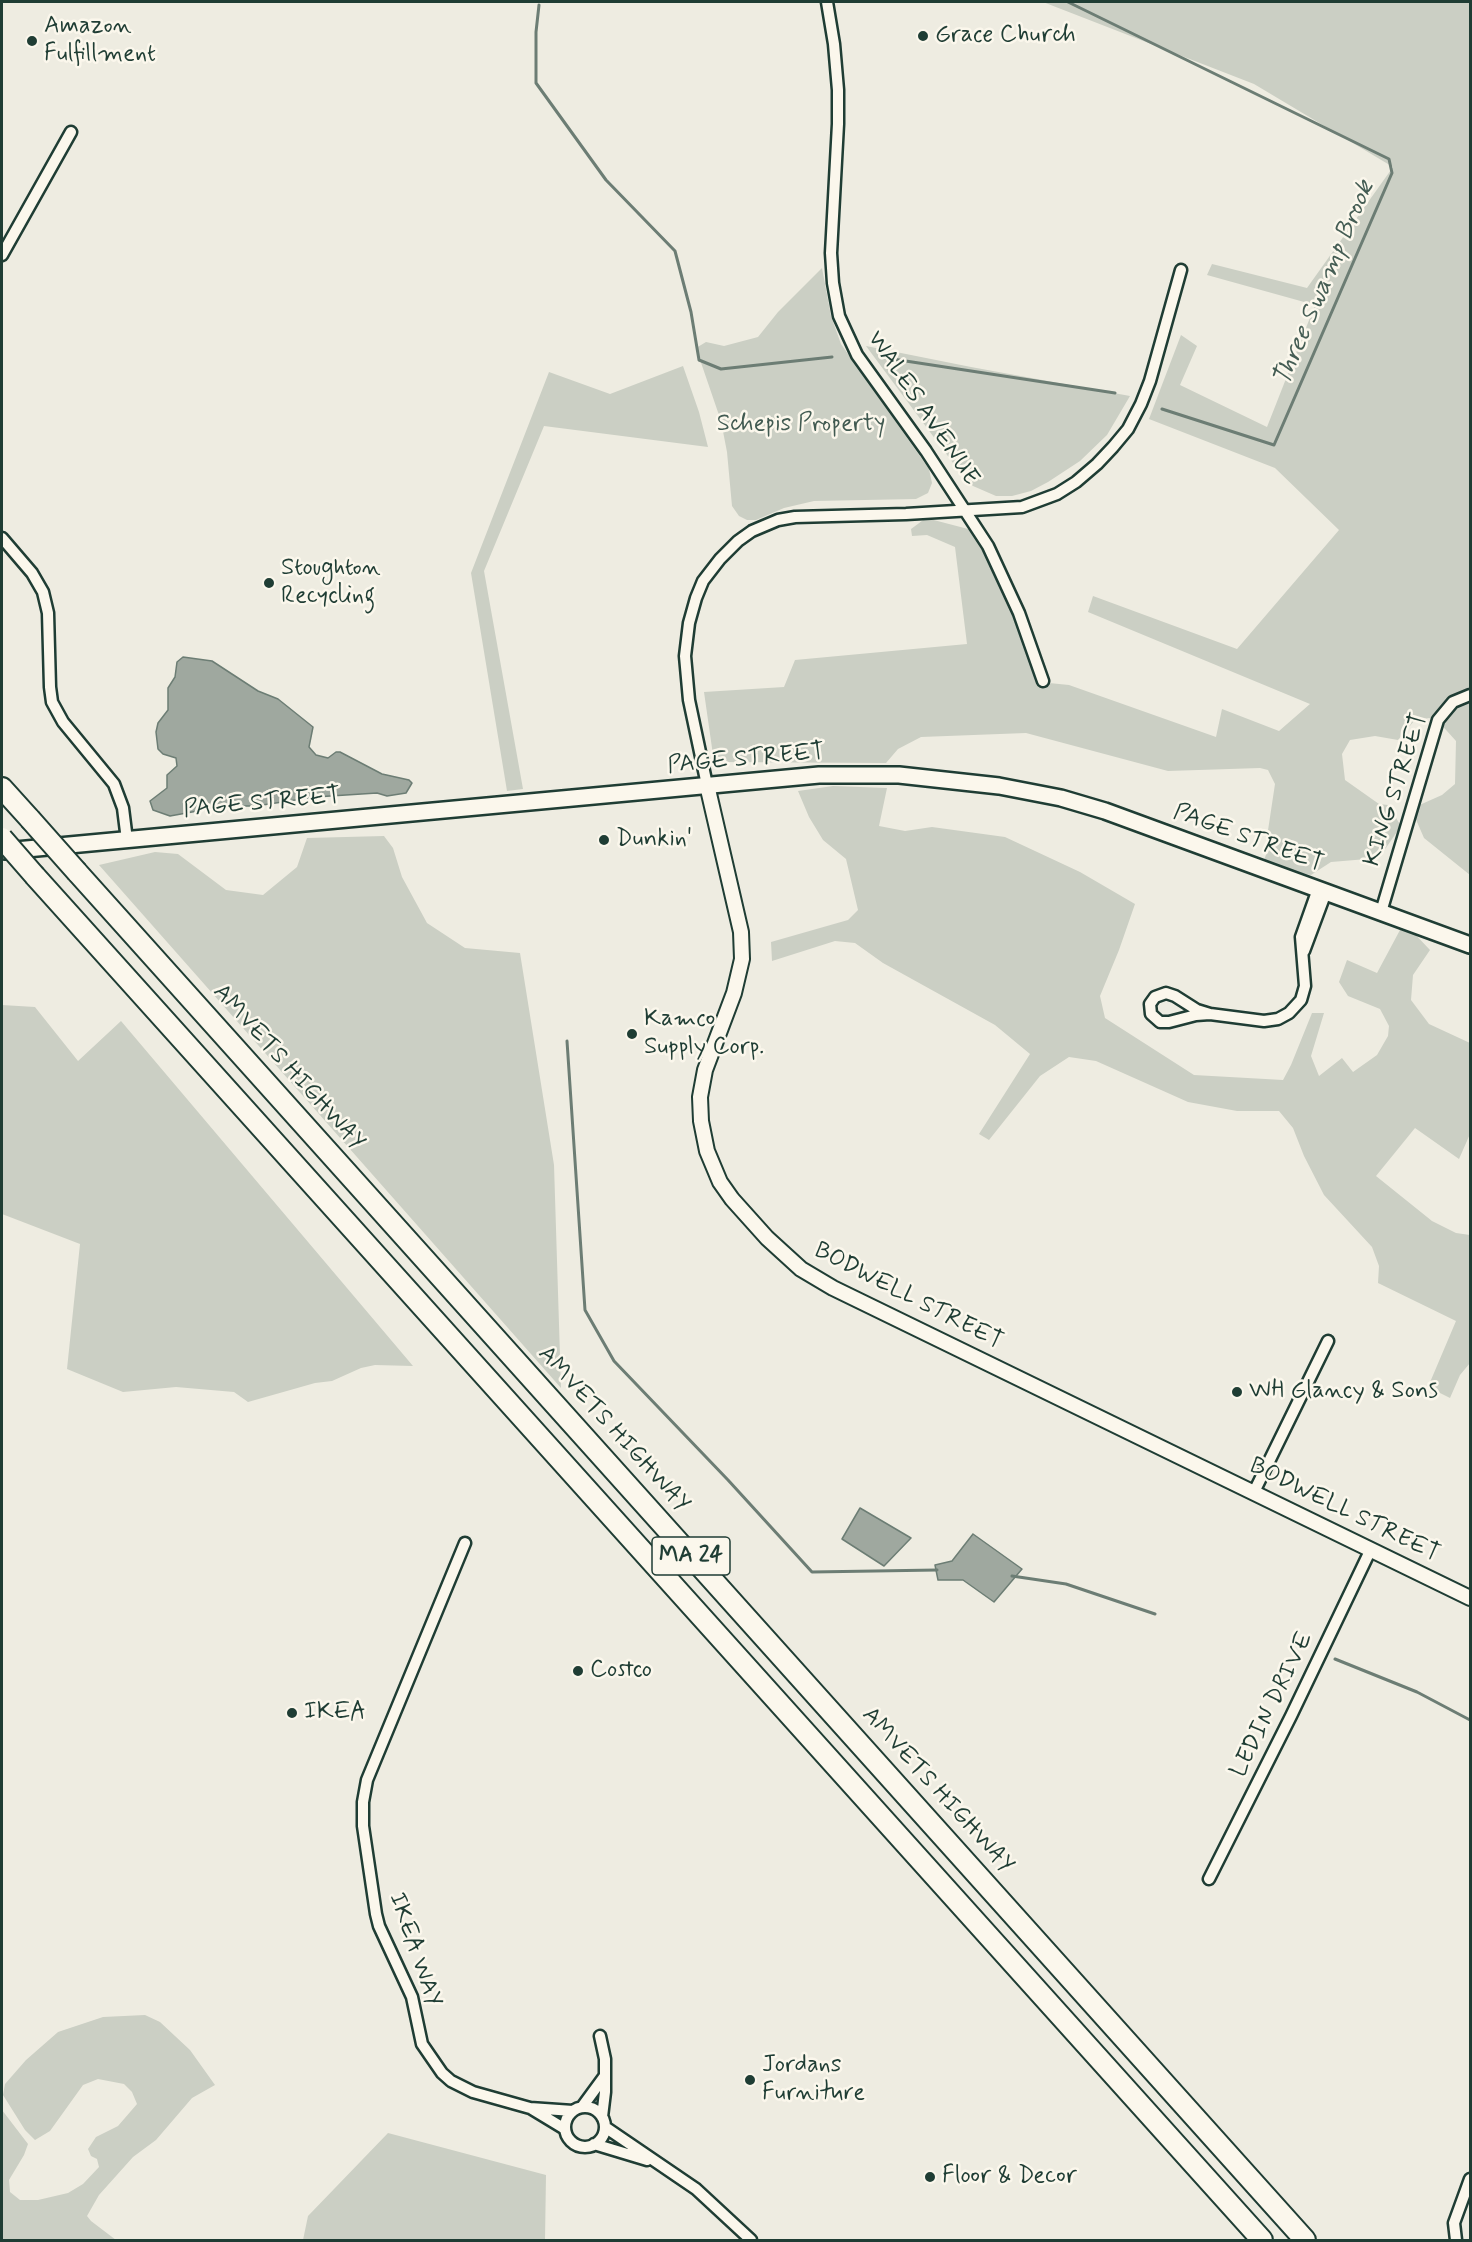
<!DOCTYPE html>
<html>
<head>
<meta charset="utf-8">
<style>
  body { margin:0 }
  #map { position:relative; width:1472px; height:2242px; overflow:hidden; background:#eeece1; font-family:Mynerve,sans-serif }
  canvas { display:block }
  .frame { position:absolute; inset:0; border:3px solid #1f3d34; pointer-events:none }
</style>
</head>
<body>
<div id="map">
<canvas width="1472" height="2242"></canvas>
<div class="frame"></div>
</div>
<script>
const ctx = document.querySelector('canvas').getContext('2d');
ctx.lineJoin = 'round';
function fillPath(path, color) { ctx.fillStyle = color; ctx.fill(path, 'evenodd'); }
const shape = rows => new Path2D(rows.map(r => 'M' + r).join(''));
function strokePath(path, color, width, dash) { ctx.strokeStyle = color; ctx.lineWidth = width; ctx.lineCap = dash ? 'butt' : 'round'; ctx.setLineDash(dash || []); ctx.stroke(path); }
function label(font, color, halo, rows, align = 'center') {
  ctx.font = font + ' Mynerve,sans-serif'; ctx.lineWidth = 5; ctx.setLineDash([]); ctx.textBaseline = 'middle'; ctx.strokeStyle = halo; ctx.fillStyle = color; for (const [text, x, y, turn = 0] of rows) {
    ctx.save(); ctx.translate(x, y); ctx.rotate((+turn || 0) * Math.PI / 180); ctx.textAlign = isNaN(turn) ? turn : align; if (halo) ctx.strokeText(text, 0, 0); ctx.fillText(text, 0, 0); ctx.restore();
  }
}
const green = shape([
  [1043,2,1470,2,1470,875,1424,838,1414,815,1415,807,1442,795,1455,784,1456,741,1438,721,1429,718,1414,721,1398,740,1375,736,1350,740,1342,754,1345,780,1379,804,1388,805,1401,826,1379,858,1331,862,1311,875,1288,870,1264,860,1269,847,1267,837,1275,784,1268,770,1260,768,1168,771,1026,733,921,737,898,749,886,763,714,762,704,692,784,687,795,660,967,644,955,547,927,535,912,536,911,529,926,518,972,530,1049,683,1069,685,1216,737,1222,709,1279,731,1310,704,1088,612,1093,596,1237,649,1339,530,1275,468,1149,419,1181,335,1197,346,1180,385,1267,427,1315,305,1207,275,1212,264,1307,288,1393,167,1254,84],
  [822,268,831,316,841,344,929,469,932,483,928,493,916,499,814,501,784,508,756,520,747,520,739,516,732,506,727,452,721,421,696,348,706,342,724,346,758,337,778,312],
  [866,346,971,367,1130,396,1107,435,1080,461,1048,482,1031,491,1012,496,996,496,973,486,962,475],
  [683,366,699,412,708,447,544,426,484,571,523,789,507,791,471,573,549,372,610,394],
  [833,786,887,788,879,826,905,831,932,827,1005,837,1080,872,1135,904,1119,950,1100,996,1105,1018,1194,1075,1283,1080,1291,1065,1312,1013,1324,1013,1311,1056,1319,1076,1342,1058,1353,1072,1377,1055,1388,1036,1389,1026,1380,1009,1348,996,1339,982,1347,960,1377,973,1400,930,1412,931,1430,950,1413,975,1411,1000,1429,1024,1470,1043,1470,1134,1459,1159,1415,1128,1376,1176,1432,1221,1456,1233,1470,1235,1470,1363,1460,1375,1450,1398,1428,1387,1456,1321,1378,1283,1379,1266,1372,1247,1324,1195,1304,1156,1293,1128,1279,1111,1237,1111,1188,1102,1096,1061,1069,1057,1040,1076,989,1140,979,1134,1030,1054,995,1025,883,963,855,943,835,941,772,961,771,942,848,920,858,910,846,859,823,840,809,817,798,791],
  [384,836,393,848,402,877,427,923,465,948,520,953,554,1165,561,1388,99,865,155,852,178,854,226,890,263,895,297,867,307,838],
  [2,1005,35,1007,78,1061,121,1021,413,1366,375,1365,361,1368,332,1381,315,1383,248,1402,234,1392,176,1387,123,1392,67,1369,80,1244,2,1214],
  [145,2015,160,2022,190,2050,215,2085,192,2098,156,2140,133,2157,99,2195,87,2216,91,2221,116,2240,2,2240,2,2110,28,2144,24,2155,9,2180,10,2192,20,2200,38,2200,68,2193,83,2184,99,2167,97,2159,91,2156,88,2149,96,2137,118,2126,137,2104,132,2092,124,2084,98,2079,83,2085,50,2131,35,2140,25,2130,3,2095,5,2084,26,2060,58,2032,103,2017],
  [388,2133,546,2175,545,2240,303,2240,308,2216]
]);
const water = shape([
  [183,657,212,661,258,691,278,699,313,727,309,747,316,755,328,758,336,752,340,752,382,774,409,780,412,783,406,793,387,796,377,793,315,797,256,806,225,806,170,816,153,810,150,801,167,788,167,775,177,766,176,758,163,754,158,749,156,732,158,723,168,710,168,688,175,677,177,662,183,657],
  [860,1508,911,1538,884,1566,842,1539,860,1508],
  [973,1534,1022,1569,994,1602,963,1580,938,1580,935,1565,952,1561,973,1534]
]);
const stream = shape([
  [1068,2,1389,159,1392,173,1274,445,1162,409],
  [539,5,536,32,536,83,606,180,675,251,691,312,699,360,721,369,832,357],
  [886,358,1115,393],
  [567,1041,585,1310,614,1361,728,1480,812,1572,937,1570],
  [1012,1576,1066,1584,1155,1614],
  [1335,1659,1417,1692,1470,1720]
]);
const minor = shape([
  [827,2,834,44,838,90,838,124,831,253,833,283,839,316,857,355,926,451,988,546,1019,613,1043,681],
  [2,255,71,132],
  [2,538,32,573,43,592,48,613,50,687,52,702,63,722,114,784,123,808,127,840],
  [707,785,689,700,685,656,689,623,696,598,703,581,720,559,738,541,752,531,778,520,795,517,906,514,1022,507,1057,494,1076,482,1097,464,1113,447,1128,429,1141,404,1150,381,1181,270],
  [1381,912,1438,720,1453,702,1470,695],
  [1304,951,1326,892],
  [1210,1014,1196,1015,1169,1022,1160,1022,1151,1014,1150,1004,1155,997,1166,993,1175,996,1197,1010,1210,1014,1264,1021,1278,1019,1289,1013,1301,1000,1305,986,1301,937,1318,889],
  [1254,1492,1328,1341],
  [465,1543,367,1780,363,1802,363,1826,376,1914,379,1926,412,1997,422,2044,442,2073,451,2081,473,2092,530,2108,573,2111],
  [1209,1879,1291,1716,1371,1549],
  [600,2036,605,2059,605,2092,602,2117],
  [582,2107,604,2077],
  '565 2127a20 20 0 1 1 40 0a20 20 0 1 1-40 0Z',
  [532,2109,565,2129],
  [605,2127,696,2189,751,2240],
  [594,2144,647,2160],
  [1456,2240,1454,2223,1470,2179]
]);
const tertiary = shape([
  [707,785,741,932,742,959,734,993,705,1070,700,1097,701,1121,707,1151,720,1182,732,1199,767,1238,801,1269,833,1288,1470,1598]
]);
const secondary = shape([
  [5,851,819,775,899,775,999,786,1061,798,1105,811,1470,945]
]);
const motorway = shape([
  [2,788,30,819],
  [77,872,1305,2240],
  [35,876,1262,2240]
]);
const motorwayBridge = shape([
  [30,819,77,872],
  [2,838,35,876]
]);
const markers = [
  [923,36,6,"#1f3d34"],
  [32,41,6,"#1f3d34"],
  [269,583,6,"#1f3d34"],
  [604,840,6,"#1f3d34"],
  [632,1034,6,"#1f3d34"],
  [1237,1392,6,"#1f3d34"],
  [578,1671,6,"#1f3d34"],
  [292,1713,6,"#1f3d34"],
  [750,2080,6,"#1f3d34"],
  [930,2177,6,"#1f3d34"]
];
const shields = [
  [691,1556,78]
];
const shieldNames = [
  ["MA 24",691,1556]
];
const poiNames = [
  ["Amazon",44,27],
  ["Fulfillment",44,55],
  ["Grace Church",935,36],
  ["Stoughton",281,569],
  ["Recycling",281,597],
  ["Dunkin'",616,840],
  ["Kamco",644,1020],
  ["Supply Corp.",644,1048],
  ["WH Glancy & Sons",1249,1392],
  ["Costco",590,1671],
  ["IKEA",304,1713],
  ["Jordans",762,2066],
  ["Furniture",762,2094],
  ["Floor & Decor",942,2177]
];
const streetNames = [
  ["WALES AVENUE",922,409,56],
  ["PAGE STREET",746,760,-5],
  ["KING STREET",1397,790,-72],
  ["PAGE STREET",262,804,-5],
  ["PAGE STREET",1248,839,20],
  ["AMVETS HIGHWAY",288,1068,48],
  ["BODWELL STREET",908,1297,27],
  ["AMVETS HIGHWAY",613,1430,48],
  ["BODWELL STREET",1344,1511,26],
  ["LEDIN DRIVE",1273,1705,-64],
  ["AMVETS HIGHWAY",937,1791,48],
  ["IKEA WAY",414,1950,71]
];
const parkNames = [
  ["Schepis Property",801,425]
];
const waterNames = [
  ["Three Swamp Brook",1325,284,-67]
];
fillPath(green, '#cbcfc4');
fillPath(water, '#9fa89f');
strokePath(water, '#6c7d74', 1.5);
strokePath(stream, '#6c7d74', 3);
strokePath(minor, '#1f3d34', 15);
strokePath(tertiary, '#1f3d34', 18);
strokePath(secondary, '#1f3d34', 20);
strokePath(motorway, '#1f3d34', 24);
strokePath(minor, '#fbf7ec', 10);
strokePath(tertiary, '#fbf7ec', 14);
strokePath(secondary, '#fbf7ec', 15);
strokePath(motorway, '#fbf7ec', 20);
strokePath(motorwayBridge, '#1f3d34', 24, []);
strokePath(motorwayBridge, '#fbf7ec', 20);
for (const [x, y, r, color] of markers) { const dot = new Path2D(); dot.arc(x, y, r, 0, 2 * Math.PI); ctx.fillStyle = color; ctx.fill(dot); strokePath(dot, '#fbf7ec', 2); }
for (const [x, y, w] of shields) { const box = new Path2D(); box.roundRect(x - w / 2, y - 19, w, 38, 4.5); ctx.fillStyle = '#fbf7ec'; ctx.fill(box); strokePath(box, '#1f3d34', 1.5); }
label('bold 22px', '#1f3d34', null, shieldNames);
label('24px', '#1f3d34', '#fbf7ec', poiNames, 'left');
label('24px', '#1f3d34', '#fbf7ec', streetNames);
label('24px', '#415a51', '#fbf7ec', parkNames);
label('italic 26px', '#455d54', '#fbf7ec', waterNames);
</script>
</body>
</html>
